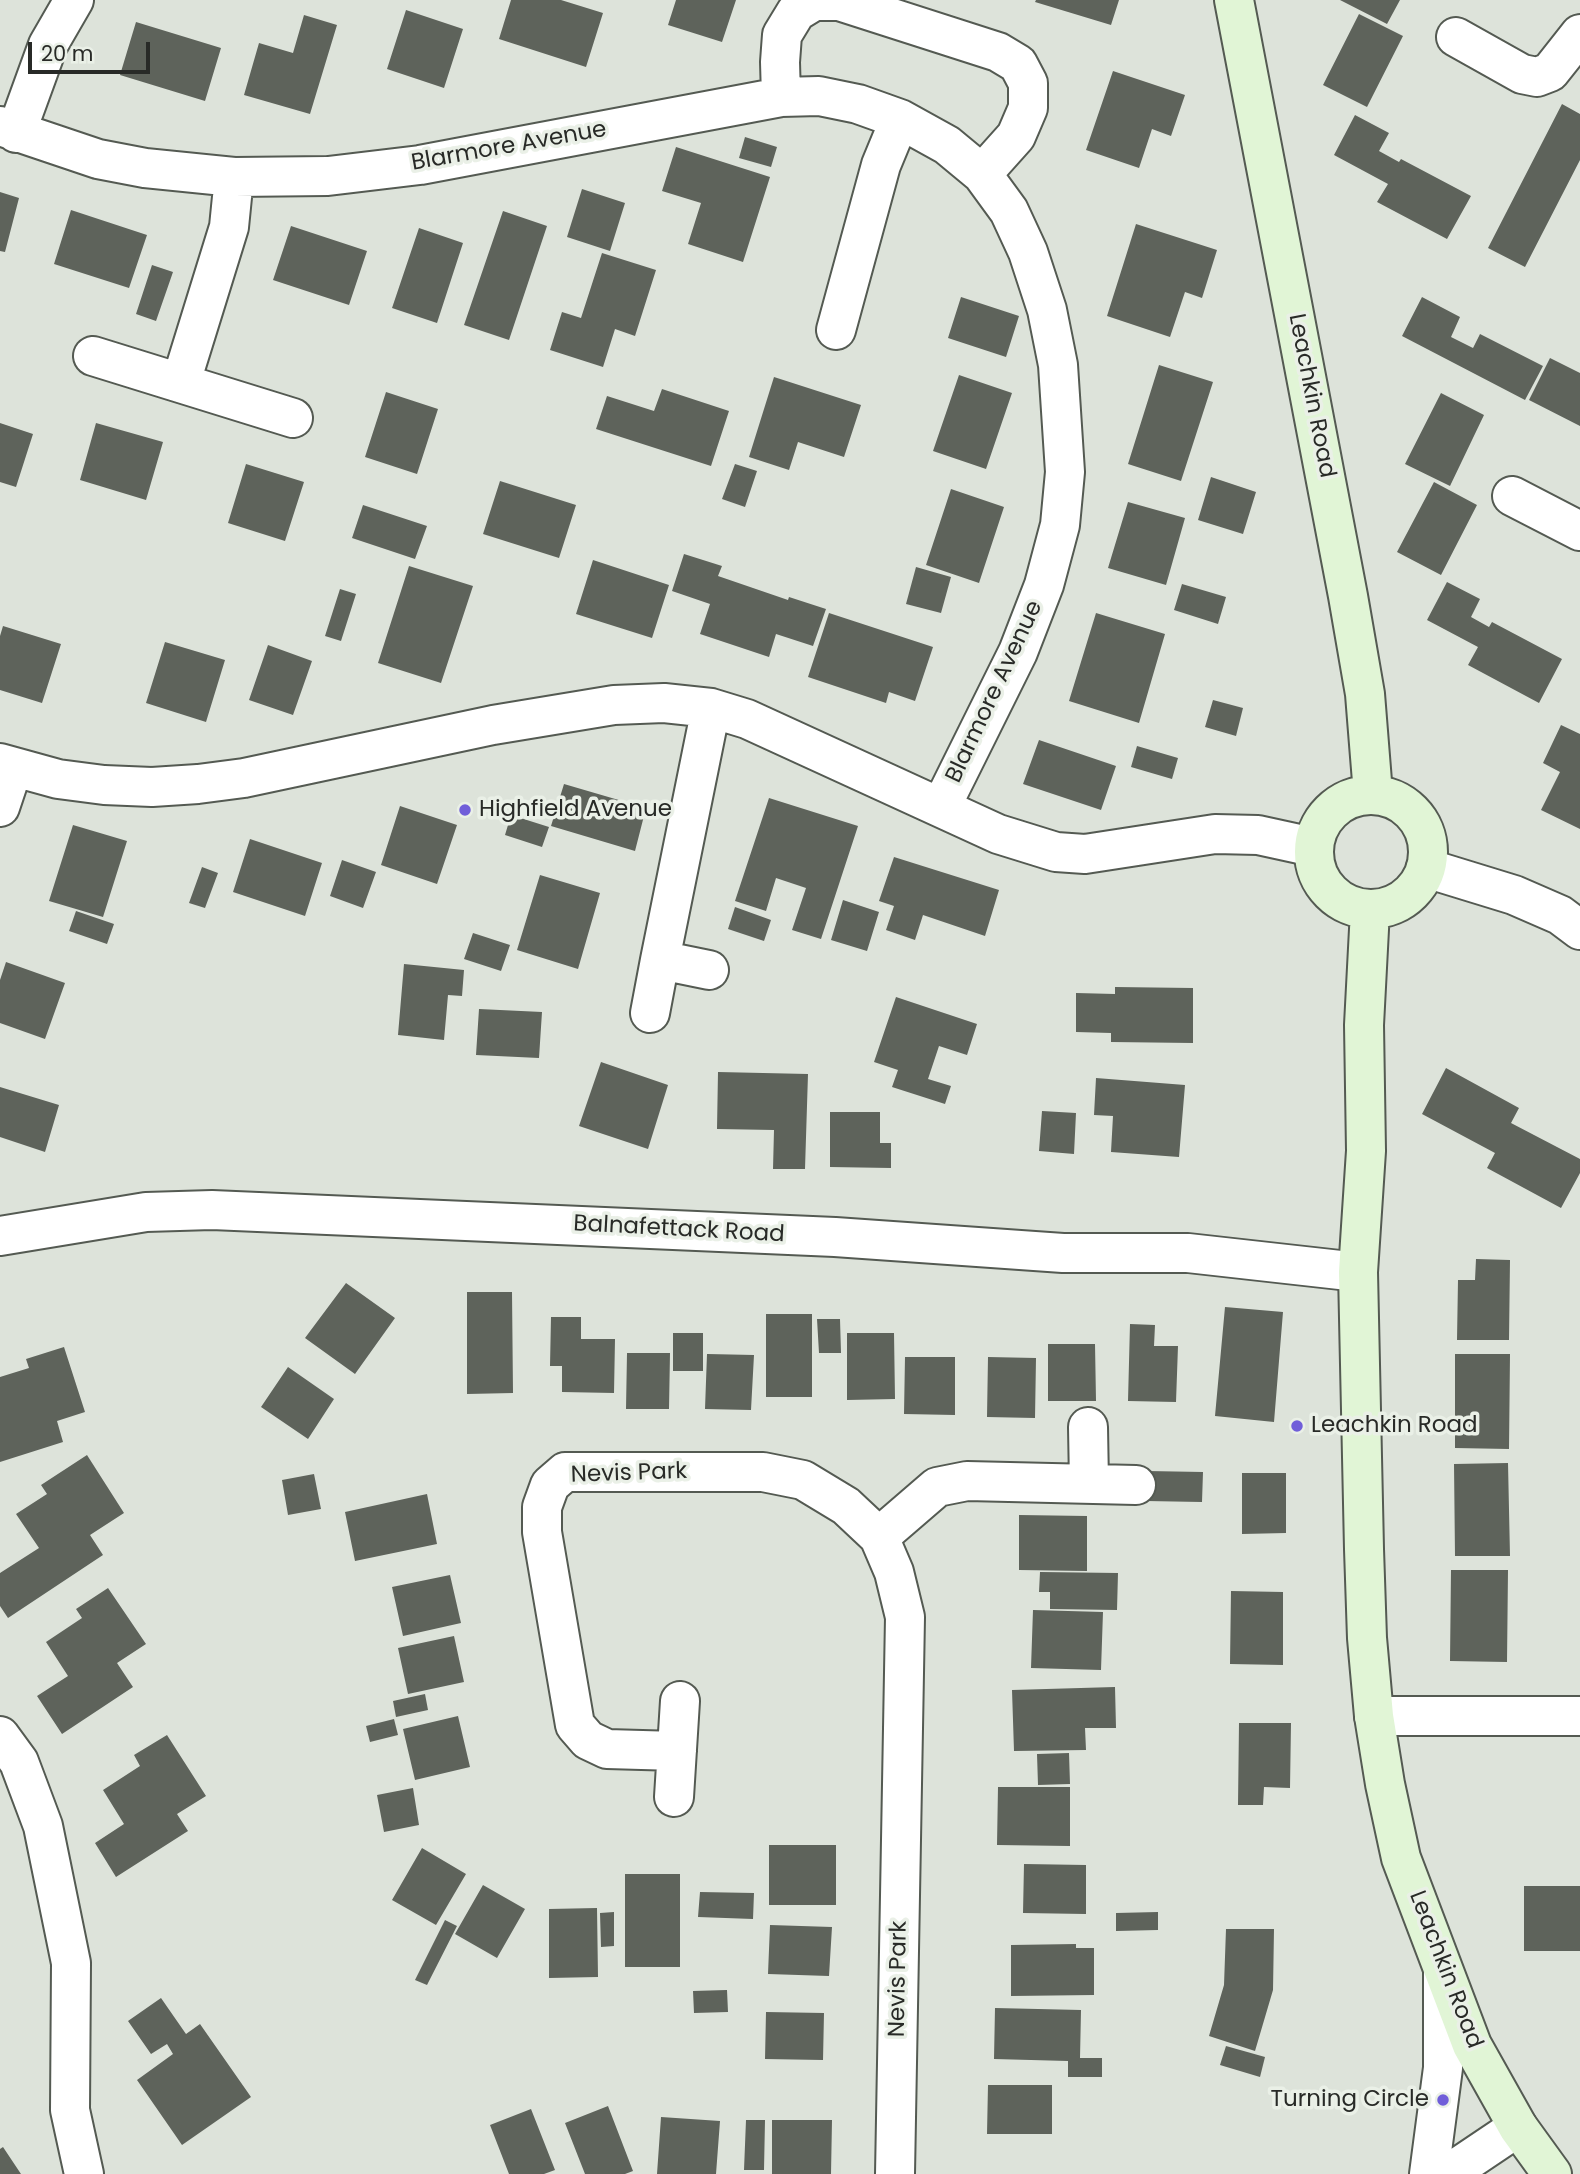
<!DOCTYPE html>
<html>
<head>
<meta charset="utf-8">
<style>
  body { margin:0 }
  #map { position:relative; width:1580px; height:2174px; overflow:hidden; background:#dde3da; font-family:Poppins,sans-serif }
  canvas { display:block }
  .scale { position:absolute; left:28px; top:42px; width:122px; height:32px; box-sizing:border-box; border:4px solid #282a27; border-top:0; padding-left:9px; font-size:21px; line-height:24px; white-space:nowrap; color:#282a27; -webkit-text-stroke:5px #eaf0e7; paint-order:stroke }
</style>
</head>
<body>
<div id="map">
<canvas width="1580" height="2174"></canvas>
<div class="scale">20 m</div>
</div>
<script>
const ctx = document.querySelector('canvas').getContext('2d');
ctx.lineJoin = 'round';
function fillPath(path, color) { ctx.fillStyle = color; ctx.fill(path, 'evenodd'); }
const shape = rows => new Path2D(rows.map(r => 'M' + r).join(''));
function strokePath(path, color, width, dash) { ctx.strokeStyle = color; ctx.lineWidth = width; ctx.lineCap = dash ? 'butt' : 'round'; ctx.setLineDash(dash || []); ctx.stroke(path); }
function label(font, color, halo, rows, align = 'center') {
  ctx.font = font + ' Poppins,sans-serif'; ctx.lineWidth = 7; ctx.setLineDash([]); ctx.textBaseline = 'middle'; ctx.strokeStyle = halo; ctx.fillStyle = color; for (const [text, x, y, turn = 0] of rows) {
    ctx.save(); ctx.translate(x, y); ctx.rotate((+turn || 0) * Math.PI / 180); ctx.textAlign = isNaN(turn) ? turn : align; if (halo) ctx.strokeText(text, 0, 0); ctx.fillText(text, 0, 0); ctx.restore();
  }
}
const building = shape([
  [511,0,561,0,603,13,586,67,499,39],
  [676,0,736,0,722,42,668,25],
  [1036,0,1119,0,1111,25,1035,2],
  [1340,0,1400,0,1387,24],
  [406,10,463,29,444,88,387,69],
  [1359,14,1403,36,1367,107,1323,85],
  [304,15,337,25,310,114,244,95,259,43,293,53],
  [136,22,221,48,205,101,120,75],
  [1113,71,1185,95,1171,136,1152,129,1139,168,1086,150],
  [1562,104,1580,114,1580,160,1525,267,1488,248],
  [1355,115,1389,133,1379,151,1399,162,1401,159,1471,196,1447,239,1377,202,1388,184,1334,155],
  [745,137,777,147,771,167,739,158],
  [676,147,770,177,743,262,688,244,701,203,662,191],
  [582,189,625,203,610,251,567,237],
  [0,192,19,198,5,252,0,251],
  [71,210,147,235,129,288,54,264],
  [503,211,547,226,509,340,464,325],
  [1136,224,1217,250,1202,298,1185,292,1170,337,1107,316],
  [291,226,367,251,349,305,273,280],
  [419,228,463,243,437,323,392,308],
  [602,253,656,270,635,336,615,329,603,367,550,350,562,312,581,318],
  [152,265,173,272,156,321,136,314],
  [961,297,1019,316,1006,357,948,338],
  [1422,297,1460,317,1451,337,1473,348,1480,334,1543,366,1525,400,1402,336],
  [1550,358,1580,373,1580,426,1529,400],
  [1159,365,1213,382,1181,481,1128,464],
  [959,375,1012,393,986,469,933,451],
  [774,377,861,405,844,457,798,442,789,470,749,457],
  [662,389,729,411,711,466,596,429,607,396,654,411],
  [386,392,438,409,417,474,365,457],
  [1441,393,1484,415,1450,486,1405,464],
  [0,423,33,434,16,487,0,482],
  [96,423,163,442,146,500,80,480],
  [246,464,304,482,285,541,228,523],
  [735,464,757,471,745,507,722,499],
  [1211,477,1256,492,1243,534,1198,520],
  [500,481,576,505,559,558,483,534],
  [1434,482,1477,505,1441,575,1397,552],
  [951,489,1004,507,979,583,926,565],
  [1128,502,1185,518,1166,585,1108,568],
  [363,505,427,526,415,559,352,538],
  [684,554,722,566,718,576,788,600,789,597,826,609,813,646,776,634,769,657,700,634,710,604,672,591],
  [593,560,669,585,652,638,576,614],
  [409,566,473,586,441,683,378,663],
  [916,567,951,577,941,613,906,604],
  [1447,582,1480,599,1471,617,1489,627,1492,622,1562,659,1539,703,1468,665,1478,647,1427,620],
  [1182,584,1226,597,1218,624,1174,610],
  [340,589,356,594,341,641,325,636],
  [829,613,933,647,915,701,889,692,886,703,808,677],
  [1096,613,1165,634,1139,723,1069,701],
  [3,626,61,644,42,703,0,690,0,636],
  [165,642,225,660,206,722,146,703],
  [268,645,312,661,293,715,249,700],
  [1213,700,1243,708,1236,736,1205,727],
  [1561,725,1580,734,1580,829,1541,810,1560,772,1543,763],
  [1039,740,1116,766,1101,810,1023,784],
  [1137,746,1178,758,1172,779,1131,767],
  [564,784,646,808,635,851,551,826],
  [769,798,858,826,821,939,792,930,806,888,776,878,766,911,735,901],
  [400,806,457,825,437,884,381,865],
  [511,815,549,827,542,847,505,835],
  [73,825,127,841,103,917,49,901],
  [250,839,322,863,305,916,233,892],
  [894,857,999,890,985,936,923,915,915,940,886,930,894,906,879,901],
  [342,860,376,872,363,908,330,896],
  [202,867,218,873,205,908,189,903],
  [540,875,600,893,578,969,517,950],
  [843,900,879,912,867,951,831,940],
  [735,907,771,920,764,941,728,929],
  [76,911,114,924,107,944,69,931],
  [473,933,510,945,501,971,464,959],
  [6,962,65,983,45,1039,0,1023,0,980],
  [404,964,464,970,462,996,448,995,444,1040,398,1035],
  [1115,987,1193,988,1193,1043,1111,1042,1111,1033,1076,1032,1076,993,1115,994],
  [896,997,977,1024,967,1055,939,1046,928,1079,951,1086,945,1104,892,1087,898,1070,874,1062],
  [479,1009,542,1012,539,1058,476,1055],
  [601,1062,668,1085,648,1149,579,1126],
  [1446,1068,1519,1108,1511,1123,1580,1159,1580,1173,1561,1208,1487,1168,1495,1153,1422,1114],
  [718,1072,808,1074,805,1169,773,1169,774,1130,717,1129],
  [1096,1078,1185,1085,1179,1157,1111,1152,1113,1116,1094,1115],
  [0,1087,59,1105,45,1152,0,1137],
  [1042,1111,1076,1113,1074,1154,1039,1151],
  [830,1112,880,1112,880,1143,891,1143,891,1168,830,1167],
  [1476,1259,1510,1260,1509,1340,1457,1340,1458,1280,1475,1280],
  [346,1283,395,1318,355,1374,305,1338],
  [467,1292,512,1292,513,1393,467,1394],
  [1225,1307,1283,1312,1274,1422,1215,1416],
  [766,1314,812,1314,812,1397,766,1397],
  [551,1317,581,1317,581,1339,615,1339,614,1393,562,1392,562,1366,550,1366],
  [817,1319,840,1319,841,1353,819,1353],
  [1130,1324,1155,1325,1154,1346,1178,1346,1176,1402,1128,1401],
  [673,1333,703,1333,703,1371,673,1371],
  [847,1333,894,1333,895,1399,847,1400],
  [1048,1344,1095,1344,1096,1401,1048,1401],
  [64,1347,85,1412,57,1421,63,1442,0,1462,0,1377,29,1368,26,1359],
  [627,1353,670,1353,669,1409,626,1409],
  [707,1354,754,1355,751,1410,705,1409],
  [1455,1354,1510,1354,1509,1449,1455,1448],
  [905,1357,955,1357,955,1415,904,1414],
  [988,1357,1036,1358,1035,1418,987,1417],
  [288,1367,334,1399,308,1439,261,1407],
  [87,1455,124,1513,90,1535,103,1555,8,1618,0,1606,0,1573,39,1548,16,1514,47,1494,41,1485],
  [1508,1463,1510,1556,1455,1556,1454,1464],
  [1147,1471,1203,1472,1202,1502,1146,1501],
  [1242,1473,1286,1473,1286,1533,1242,1534],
  [314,1474,321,1509,288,1515,282,1480],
  [427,1494,437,1544,355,1561,345,1512],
  [1019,1515,1087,1516,1087,1571,1019,1570],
  [1451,1570,1508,1570,1507,1662,1450,1661],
  [1040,1572,1118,1573,1117,1610,1050,1609,1050,1592,1039,1592],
  [450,1575,461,1623,403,1636,392,1587],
  [108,1588,146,1644,117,1663,133,1687,62,1734,37,1696,68,1676,46,1642,82,1618,76,1609],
  [1231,1591,1283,1592,1283,1665,1230,1664],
  [1033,1610,1103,1612,1101,1670,1031,1668],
  [454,1636,464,1682,408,1694,398,1648],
  [1115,1687,1116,1728,1085,1728,1086,1750,1014,1751,1012,1690],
  [425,1694,428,1710,396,1717,393,1701],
  [458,1716,470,1767,415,1780,403,1729],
  [394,1719,398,1735,370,1742,366,1726],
  [1239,1723,1291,1723,1290,1788,1264,1787,1263,1805,1238,1805],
  [167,1735,206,1796,177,1814,188,1831,116,1877,95,1843,124,1824,103,1790,140,1766,134,1755],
  [1069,1753,1070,1784,1038,1785,1037,1754],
  [998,1787,1070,1787,1070,1846,997,1845],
  [413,1788,419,1825,384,1832,377,1795],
  [769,1845,836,1845,836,1905,769,1905],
  [422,1848,466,1874,436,1925,392,1900],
  [1024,1864,1086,1865,1086,1914,1023,1913],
  [625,1874,680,1874,680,1967,625,1967],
  [483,1885,525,1909,497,1958,455,1934],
  [1524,1886,1580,1886,1580,1951,1524,1951],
  [700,1892,754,1893,753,1919,698,1917],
  [597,1908,598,1977,549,1978,549,1909],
  [614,1912,614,1946,601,1947,600,1913],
  [1158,1912,1158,1930,1116,1931,1116,1913],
  [445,1920,457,1926,427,1985,415,1980],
  [770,1925,832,1927,829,1976,768,1974],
  [1226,1929,1274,1929,1273,1990,1255,2051,1209,2036,1224,1985],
  [1076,1944,1076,1948,1094,1948,1094,1995,1011,1996,1011,1945],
  [727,1990,728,2012,694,2013,693,1991],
  [161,1998,186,2034,200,2024,251,2097,182,2145,137,2080,173,2054,167,2044,151,2054,128,2021],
  [995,2008,1081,2010,1080,2058,1102,2058,1102,2077,1068,2077,1068,2061,994,2059],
  [766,2012,824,2013,823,2060,765,2059],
  [1226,2046,1265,2057,1260,2077,1220,2065],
  [988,2085,1052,2085,1052,2134,987,2134],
  [608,2106,633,2171,625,2174,585,2174,565,2123],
  [531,2109,555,2170,544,2174,509,2174,490,2125],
  [661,2117,720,2121,716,2174,657,2174],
  [746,2120,765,2120,764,2170,744,2170],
  [772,2120,832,2120,831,2174,772,2174],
  [3,2147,21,2174,0,2174,0,2149]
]);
const street = shape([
  [1456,37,1522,74,1537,77,1550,72,1580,34],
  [781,97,780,62,782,35,796,12,814,1,839,1,998,52,1018,64,1028,83,1028,108,1016,136,982,174],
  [0,126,98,159,145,168,234,177,328,176,420,165,781,97,819,96,858,104,900,119,947,145,982,174,1009,211,1028,252,1047,310,1058,365,1065,472,1060,525,1044,585,1018,652,941,807],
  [16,133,48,45,74,0],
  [836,330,881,165,900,119],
  [93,356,293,418],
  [181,382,229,227,234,177],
  [1512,496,1580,531],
  [0,763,58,779,104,785,152,787,198,784,244,778,493,725,614,705,664,703,711,708,747,719,998,834,1056,852,1085,854,1215,834,1258,835,1313,847],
  [0,807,13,768],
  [1426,868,1514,895,1560,915,1580,930],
  [709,970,660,960,711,708],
  [650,1013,660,960],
  [0,1236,146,1212,212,1210,835,1237,1063,1253,1188,1253,1358,1272],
  [1088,1427,1089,1483],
  [879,1537,937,1487,967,1481,1136,1485],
  [1374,1716,1580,1716],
  [0,1736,19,1762,43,1826,71,1963,70,2110,84,2174],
  [677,1751,607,1749,588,1740,575,1725,542,1532,542,1507,550,1485,565,1472,763,1472,803,1480,846,1506,879,1537,894,1572,905,1617,895,2174],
  [674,1797,680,1701],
  [1429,2174,1443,2068,1443,1971],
  [1448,2174,1518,2127]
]);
const secondary = shape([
  [1234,0,1348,596,1365,694,1373,794],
  '1314 852a57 57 0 1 1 114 0a57 57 0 1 1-114 0Z',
  [1370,910,1364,1025,1366,1151,1358,1272,1364,1549,1367,1638,1374,1716,1385,1784,1401,1858,1472,2045,1518,2127,1552,2174]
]);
const markers = [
  [465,810,7,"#705ed9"],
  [1297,1426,7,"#705ed9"],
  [1443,2100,7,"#705ed9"]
];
const streetNames = [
  ["Blarmore Avenue",509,147,-10],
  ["Leachkin Road",1311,396,79],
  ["Blarmore Avenue",995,692,-65],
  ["Balnafettack Road",679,1230,3],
  ["Nevis Park",629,1474,-2],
  ["Leachkin Road",1445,1970,69],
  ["Nevis Park",899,1979,-89]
];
const poiNames = [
  ["Highfield Avenue",479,810],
  ["Leachkin Road",1311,1426],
  ["Turning Circle",1429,2100,"right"]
];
fillPath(building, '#5e635b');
strokePath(street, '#545a52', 42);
strokePath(secondary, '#545a52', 42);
strokePath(street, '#fff', 38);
strokePath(secondary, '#e1f5d6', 38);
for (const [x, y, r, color] of markers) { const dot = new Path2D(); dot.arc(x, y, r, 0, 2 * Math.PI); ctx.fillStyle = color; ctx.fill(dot); strokePath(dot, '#eaf0e7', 2.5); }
label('23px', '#282a27', '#eaf0e7', streetNames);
label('23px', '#282a27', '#eaf0e7', poiNames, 'left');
</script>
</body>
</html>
